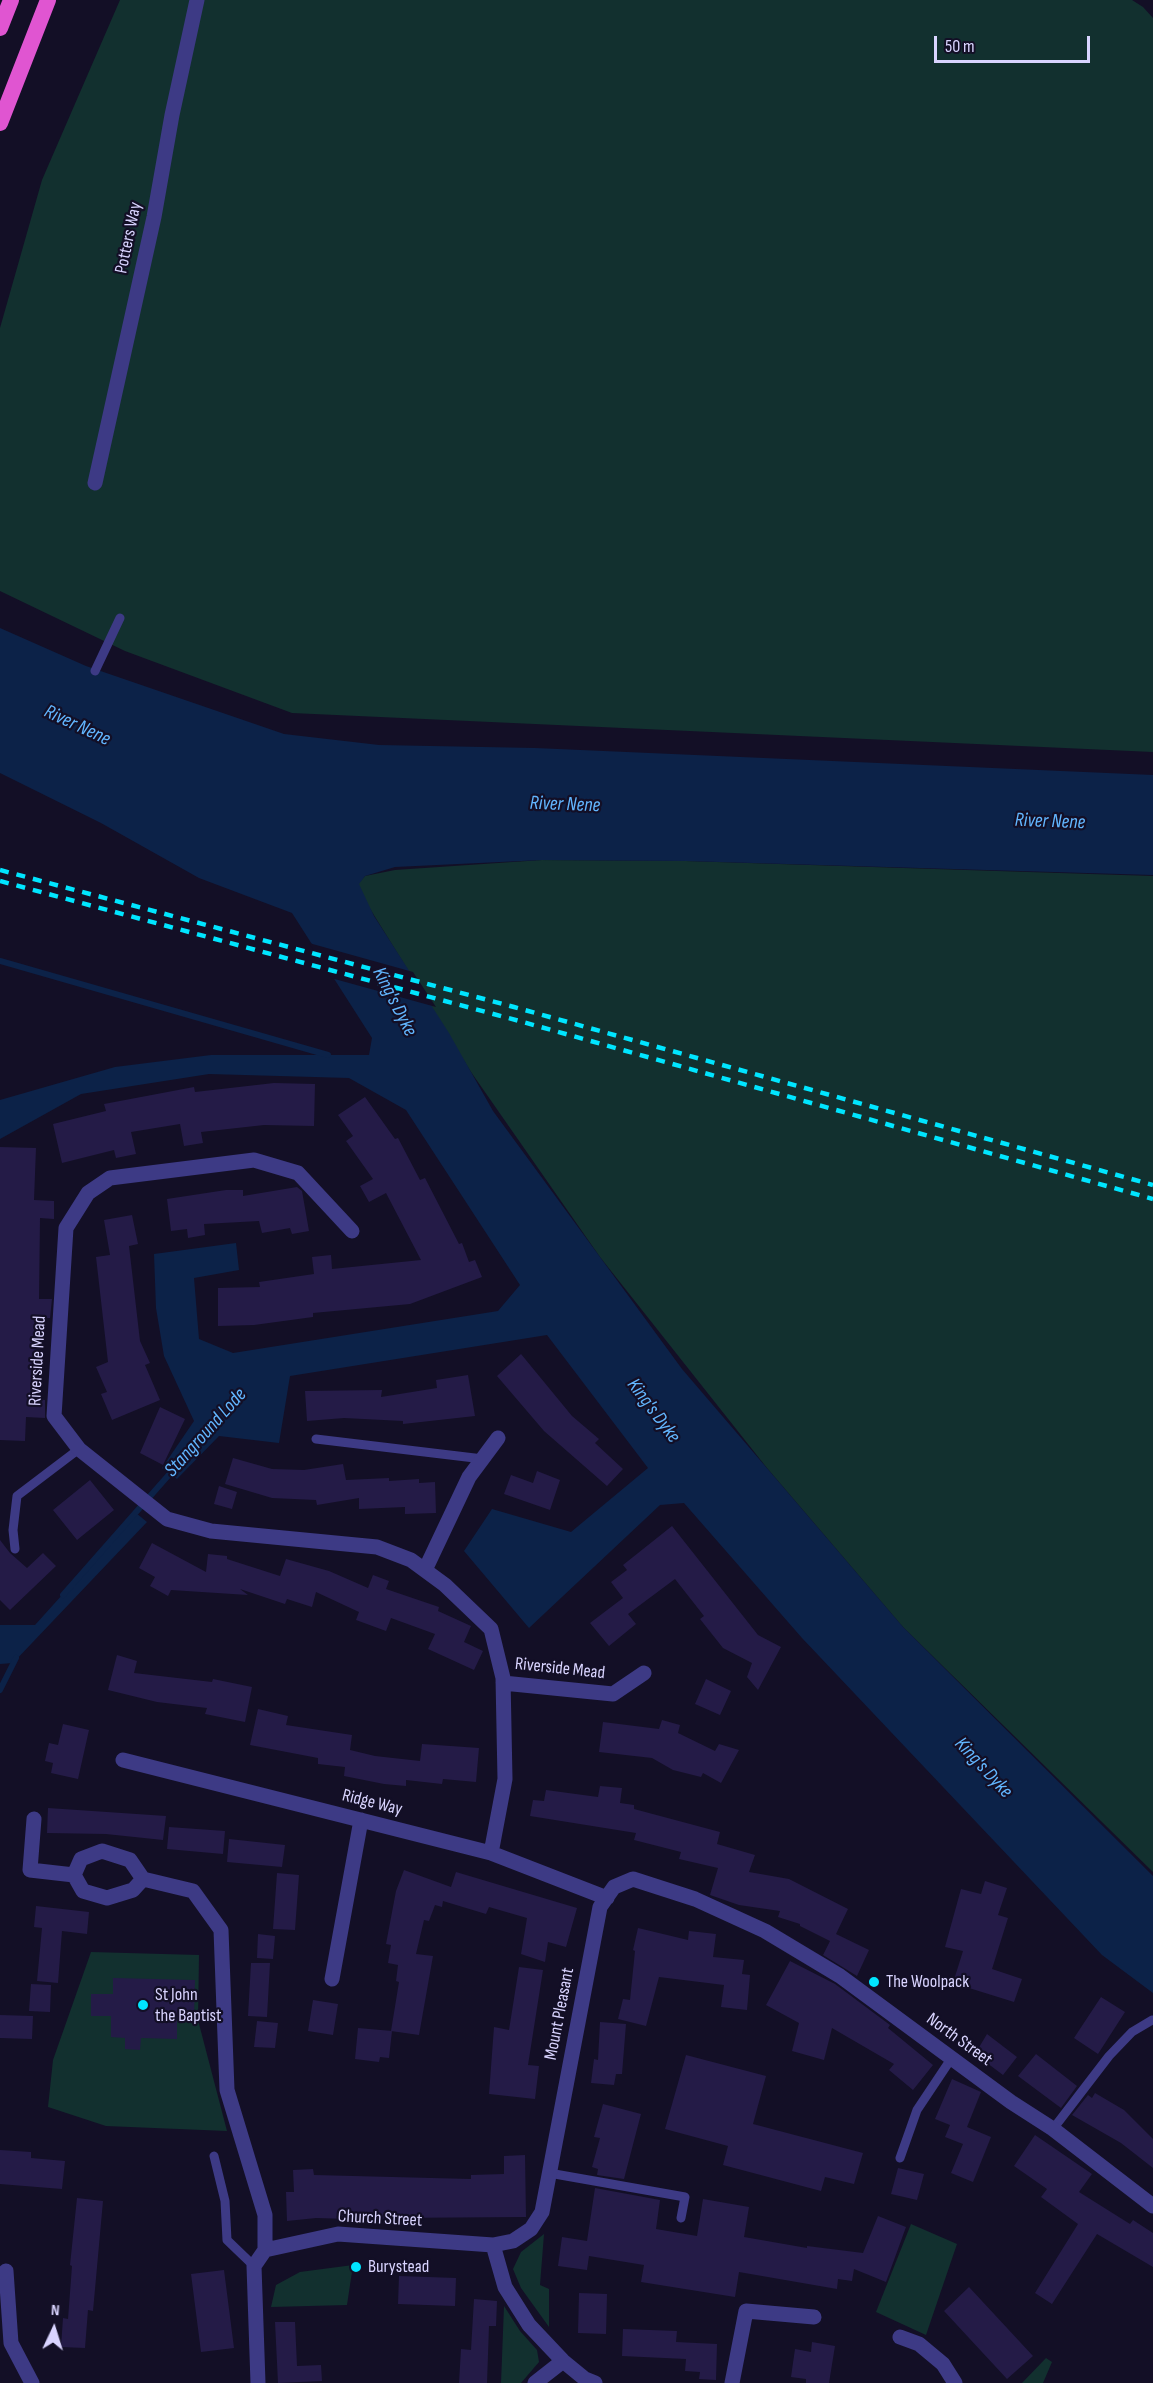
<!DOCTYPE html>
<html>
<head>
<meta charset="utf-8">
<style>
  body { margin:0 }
  #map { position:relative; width:1153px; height:2383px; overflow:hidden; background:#130f26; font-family:"Sofia Sans Condensed",sans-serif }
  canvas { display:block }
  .north { position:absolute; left:24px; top:2299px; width:60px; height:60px; -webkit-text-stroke:4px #130f26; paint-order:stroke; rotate:4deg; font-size:16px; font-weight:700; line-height:24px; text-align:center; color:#d9d4ff }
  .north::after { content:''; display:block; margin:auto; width:21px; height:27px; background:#d9d4ff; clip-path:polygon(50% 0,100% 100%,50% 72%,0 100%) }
  .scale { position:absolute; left:934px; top:36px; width:156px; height:27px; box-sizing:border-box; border:3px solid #d9d4ff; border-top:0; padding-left:8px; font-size:18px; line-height:21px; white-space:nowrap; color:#d9d4ff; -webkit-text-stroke:4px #130f26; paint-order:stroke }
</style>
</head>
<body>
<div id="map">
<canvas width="1153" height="2383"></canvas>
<div class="north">N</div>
<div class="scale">50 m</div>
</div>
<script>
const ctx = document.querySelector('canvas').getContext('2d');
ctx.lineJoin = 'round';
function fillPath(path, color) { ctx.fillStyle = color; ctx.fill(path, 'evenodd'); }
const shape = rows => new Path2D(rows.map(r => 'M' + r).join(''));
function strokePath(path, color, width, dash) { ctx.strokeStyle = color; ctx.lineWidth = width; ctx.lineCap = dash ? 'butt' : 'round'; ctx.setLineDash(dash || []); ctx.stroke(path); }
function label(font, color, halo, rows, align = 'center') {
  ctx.font = font + ' "Sofia Sans Condensed",sans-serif'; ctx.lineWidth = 4.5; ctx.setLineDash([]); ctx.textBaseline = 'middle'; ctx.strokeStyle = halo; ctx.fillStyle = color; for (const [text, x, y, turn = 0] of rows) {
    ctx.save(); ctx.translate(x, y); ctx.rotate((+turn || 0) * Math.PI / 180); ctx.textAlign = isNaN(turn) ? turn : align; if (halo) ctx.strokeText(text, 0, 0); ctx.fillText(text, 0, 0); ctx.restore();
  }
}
const green = shape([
  [120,0,1132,0,1143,7,1153,18,1153,752,292,713,125,651,0,591,0,328,42,180],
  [542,860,686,861,1153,876,1153,1872,903,1627,767,1468,600,1257,471,1072,364,899,358,884,365,876,395,870],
  [91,1952,199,1955,198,2020,227,2131,106,2126,48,2107,53,2060],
  [911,2224,957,2244,926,2335,876,2312],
  [544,2234,540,2285,549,2289,549,2327,521,2288,513,2269,521,2252],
  [353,2265,347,2305,271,2307,276,2285,300,2272],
  [504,2306,520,2331,537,2350,539,2362,521,2383,501,2383],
  [1046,2358,1052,2362,1043,2383,1022,2383]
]);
const water = shape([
  [0,628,86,666,284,734,379,745,535,748,1153,775,1153,875,686,861,542,860,395,867,365,876,359,884,374,916,449,1033,493,1111,682,1369,903,1627,1153,1876,1153,1993,1102,1955,802,1638,684,1503,660,1505,529,1628,464,1551,492,1509,571,1532,648,1468,547,1335,290,1376,279,1443,219,1436,177,1479,162,1468,194,1421,164,1356,156,1308,154,1254,236,1243,239,1270,194,1278,199,1339,233,1353,498,1311,520,1285,406,1110,349,1078,209,1074,81,1094,0,1139,0,1100,115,1067,211,1055,369,1055,372,1038,292,913,199,878,101,823,0,773],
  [136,1513,147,1522,13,1663,0,1664,0,1625,35,1625]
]);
const pier = shape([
  [309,943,413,972,436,1007,331,978]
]);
const stream = shape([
  [0,961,328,1055],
  [63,1595,174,1469],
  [0,1690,16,1658]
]);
const building = shape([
  [274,1083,315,1084,314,1126,264,1125,201,1132,203,1143,184,1146,180,1124,131,1132,136,1154,116,1158,114,1150,62,1163,53,1124,106,1111,104,1104,194,1087,195,1092],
  [365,1097,395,1139,398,1138,420,1180,425,1178,459,1244,462,1243,469,1262,475,1260,482,1277,410,1304,313,1313,313,1317,254,1325,218,1326,218,1288,260,1287,259,1282,314,1274,312,1257,331,1255,332,1269,421,1260,386,1193,369,1202,360,1186,373,1179,346,1141,353,1136,338,1115],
  [0,1147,36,1148,34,1200,54,1201,54,1219,40,1218,39,1299,52,1299,50,1318,37,1318,36,1399,45,1400,45,1418,26,1417,25,1441,0,1440],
  [297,1187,302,1191,309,1231,292,1234,290,1228,262,1233,259,1221,204,1224,205,1235,188,1238,187,1229,171,1231,167,1199,226,1190,243,1190,243,1196],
  [132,1215,138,1244,129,1246,140,1341,150,1363,145,1365,160,1400,112,1420,101,1394,107,1392,96,1367,108,1362,96,1257,110,1255,104,1220],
  [521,1354,572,1416,599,1439,595,1443,623,1469,607,1486,544,1431,497,1376],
  [468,1375,475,1416,403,1424,403,1421,344,1418,307,1421,305,1391,382,1390,381,1397,437,1388,436,1380],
  [160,1407,185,1419,163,1465,140,1453],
  [233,1458,272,1469,304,1470,343,1464,346,1480,389,1478,389,1481,419,1479,419,1483,435,1482,436,1513,405,1514,405,1507,359,1509,359,1498,317,1505,316,1500,272,1498,225,1484],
  [537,1471,560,1480,550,1510,504,1494,511,1475,533,1483],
  [90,1480,114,1510,77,1540,53,1510],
  [219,1486,237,1492,232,1509,214,1504],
  [672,1526,758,1635,781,1647,758,1690,747,1677,752,1663,723,1648,700,1619,704,1616,675,1579,628,1614,636,1624,609,1646,590,1623,623,1598,611,1582,627,1570,623,1565],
  [0,1540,10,1553,27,1568,43,1553,56,1566,10,1610,0,1600],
  [152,1543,206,1572,208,1554,227,1556,227,1559,280,1576,286,1559,329,1571,368,1588,373,1575,389,1581,386,1589,439,1607,438,1611,471,1626,464,1642,483,1651,474,1670,428,1649,435,1634,391,1618,386,1631,356,1620,359,1612,316,1592,312,1607,287,1599,285,1604,240,1589,248,1595,171,1590,168,1596,150,1586,155,1577,139,1568],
  [117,1655,137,1661,134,1673,212,1682,213,1679,252,1687,245,1722,205,1714,207,1708,157,1702,108,1690],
  [706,1679,731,1691,720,1715,695,1704],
  [258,1709,288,1716,286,1725,352,1735,350,1750,375,1756,420,1761,422,1744,479,1748,476,1782,443,1779,442,1784,406,1780,406,1786,384,1784,344,1776,345,1767,318,1764,318,1758,250,1745],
  [662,1720,680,1725,678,1733,715,1751,719,1744,739,1750,721,1783,703,1773,701,1777,673,1770,652,1758,599,1752,603,1722,659,1729],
  [63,1724,89,1730,78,1779,51,1773,53,1763,45,1761,49,1743,58,1745],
  [600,1786,622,1788,620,1803,634,1805,634,1809,720,1832,717,1844,755,1855,749,1872,789,1879,848,1909,836,1934,869,1950,857,1976,823,1955,830,1941,800,1926,800,1924,778,1917,780,1911,739,1905,710,1895,718,1868,679,1859,681,1852,634,1840,636,1833,530,1816,533,1800,544,1801,546,1790,598,1797],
  [48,1808,166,1816,163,1840,106,1834,47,1833],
  [169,1827,225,1831,223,1854,167,1849],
  [229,1839,285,1845,282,1867,227,1862],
  [404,1870,451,1887,456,1872,577,1908,566,1947,548,1942,545,1962,521,1954,527,1918,489,1907,486,1914,443,1901,442,1907,435,1905,429,1921,424,1920,416,1954,433,1956,419,2035,391,2031,399,1982,396,1981,398,1965,388,1963,391,1945,386,1944,396,1891],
  [277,1873,299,1875,295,1930,273,1929],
  [985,1881,1007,1888,998,1915,1008,1918,992,1969,1022,1979,1014,2002,953,1983,963,1951,945,1947,961,1889,981,1894],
  [36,1906,89,1912,87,1934,62,1931,58,1983,37,1981,42,1928,34,1927],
  [638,1928,688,1940,689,1931,716,1934,713,1957,744,1960,742,1974,750,1975,747,2010,721,2007,724,1985,659,1977,646,2026,618,2019,623,1999,630,2000,635,1951,633,1950],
  [258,1934,275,1936,273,1959,257,1958],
  [790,1961,835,1984,890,2025,888,2028,933,2065,913,2090,889,2070,894,2064,832,2028,824,2060,792,2051,799,2023,766,2005],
  [251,1963,270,1963,267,2017,248,2016],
  [519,1967,543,1970,528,2065,539,2066,535,2099,489,2094,494,2027,509,2030],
  [113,1978,195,1980,194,2018,177,2018,177,2039,141,2038,140,2050,125,2049,125,2038,111,2037,111,2016,91,2016,91,1994,113,1994],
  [31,1984,51,1985,50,2012,29,2011],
  [1101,1997,1125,2012,1098,2054,1074,2038],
  [313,2000,338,2004,333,2035,308,2031],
  [0,2015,33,2016,32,2039,0,2038],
  [257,2021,278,2023,275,2048,254,2047],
  [600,2022,626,2024,622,2074,616,2074,614,2085,591,2083,594,2059,598,2060],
  [358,2028,392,2031,389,2058,380,2057,379,2062,355,2059],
  [987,2034,1017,2057,1003,2075,975,2054],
  [1036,2054,1077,2086,1061,2108,1018,2076],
  [686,2055,766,2076,753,2124,863,2153,854,2184,825,2177,821,2191,723,2165,728,2146,665,2129],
  [952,2079,981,2092,967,2127,991,2137,973,2182,951,2173,963,2144,945,2137,950,2125,935,2119],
  [1095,2093,1124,2110,1153,2139,1153,2168,1121,2143,1072,2115,1088,2095,1092,2098],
  [603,2104,641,2114,624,2179,597,2175,598,2169,592,2167,600,2138,594,2137],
  [1035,2135,1092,2174,1079,2192,1130,2224,1133,2220,1153,2233,1153,2267,1097,2234,1052,2304,1035,2293,1078,2224,1041,2197,1047,2189,1014,2166],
  [0,2150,31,2152,31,2158,65,2161,62,2189,0,2184],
  [525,2155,526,2217,384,2218,384,2220,316,2218,287,2221,286,2192,294,2192,293,2170,313,2169,314,2175,471,2179,471,2175,504,2174,504,2156],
  [898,2168,924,2174,917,2200,891,2194],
  [595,2188,660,2200,656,2229,697,2236,703,2199,749,2207,744,2237,807,2248,807,2246,863,2253,878,2216,906,2227,886,2282,854,2269,852,2281,838,2279,837,2289,739,2272,735,2297,641,2282,644,2265,589,2256,587,2270,558,2266,562,2237,587,2241],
  [77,2198,103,2201,93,2311,88,2310,85,2348,61,2347,63,2318,68,2319,72,2266,70,2265],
  [224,2270,234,2348,201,2352,191,2274],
  [399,2276,456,2278,455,2306,398,2304],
  [969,2287,1033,2356,1007,2379,944,2311],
  [579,2293,607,2294,606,2334,578,2333],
  [474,2299,497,2301,496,2326,489,2326,487,2383,459,2383,461,2349,471,2350],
  [275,2322,295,2322,297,2366,321,2365,322,2381,278,2383],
  [623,2329,677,2331,676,2342,717,2344,716,2380,699,2379,700,2372,685,2371,686,2359,622,2356],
  [812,2342,835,2346,829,2383,806,2383,806,2379,791,2377,795,2349,811,2352]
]);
const service = shape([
  [95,671,120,618],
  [316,1439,483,1459],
  [15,1549,13,1530,17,1496,79,1449],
  [1053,2129,1109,2056,1132,2032,1152,2020],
  [214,2156,225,2201,227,2240,254,2266],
  [900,2158,917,2110,951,2059],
  [549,2173,685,2197,681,2218]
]);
const minor = shape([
  [95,483,154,217,172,115,197,0],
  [352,1231,298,1173,254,1160,110,1178,88,1193,66,1228,54,1416,79,1449,167,1519,211,1531,377,1547,411,1560,445,1585,491,1629,503,1678,505,1779,491,1853],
  [425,1570,469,1477,498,1438],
  [503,1683,613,1694,644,1673],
  [123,1760,491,1853,607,1898],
  [34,1819,30,1870,74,1875],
  [143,1879,133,1890,107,1898,83,1891,74,1875,81,1859,102,1851,130,1860,143,1879,193,1891,221,1930,227,2090,265,2215,265,2250],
  [332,1979,361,1820],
  [493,2245,505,2287,529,2325,563,2361,585,2379,595,2383],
  [6,2271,11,2343,32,2383],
  [900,2337,919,2344,943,2364,955,2383],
  [258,2383,254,2266,265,2250,338,2234,493,2245,513,2241,531,2229,542,2212,600,1907,614,1887,633,1879,695,1899,765,1931,840,1976,1011,2102,1053,2129,1153,2206],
  [535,2383,563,2361],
  [732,2383,746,2311,814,2317]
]);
const trunk = shape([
  [0,28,11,0],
  [0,123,48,0]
]);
const rail = shape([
  [0,870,514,1007,1153,1185],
  [0,881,523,1022,1153,1199]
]);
const markers = [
  [874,1982,6,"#00e5ff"],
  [143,2005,6,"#00e5ff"],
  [356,2267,6,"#00e5ff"]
];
const streetNames = [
  ["Potters Way",129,238,-78],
  ["Riverside Mead",38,1361,-87],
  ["Riverside Mead",560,1669,6],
  ["Ridge Way",372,1803,14],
  ["Mount Pleasant",560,2014,-79],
  ["North Street",959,2040,36],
  ["Church Street",380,2219,3]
];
const poiNames = [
  ["The Woolpack",886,1982],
  ["St John",155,1995],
  ["the Baptist",155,2016],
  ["Burystead",368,2267]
];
const waterNames = [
  ["River Nene",77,726,25],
  ["River Nene",565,805,2],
  ["River Nene",1050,822,2],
  ["King's Dyke",394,1002,63],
  ["King's Dyke",653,1411,53],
  ["Stanground Lode",206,1433,-48],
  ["King's Dyke",983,1768,47]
];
fillPath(green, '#12302f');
fillPath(water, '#0c2248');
fillPath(pier, '#130f26');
strokePath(stream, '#0c2248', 6);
fillPath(building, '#241b47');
strokePath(service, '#3d3a85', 9);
strokePath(minor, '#3d3a85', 15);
strokePath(trunk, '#e055d1', 16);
strokePath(rail, '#00e5ff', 4.5, [9, 8]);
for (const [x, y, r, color] of markers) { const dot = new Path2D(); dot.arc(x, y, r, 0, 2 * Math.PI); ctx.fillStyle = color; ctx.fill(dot); strokePath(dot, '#130f26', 2); }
label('18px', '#d9d4ff', '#130f26', streetNames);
label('18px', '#d9d4ff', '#130f26', poiNames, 'left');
label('italic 20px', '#62b6ff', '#130f26', waterNames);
</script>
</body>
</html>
